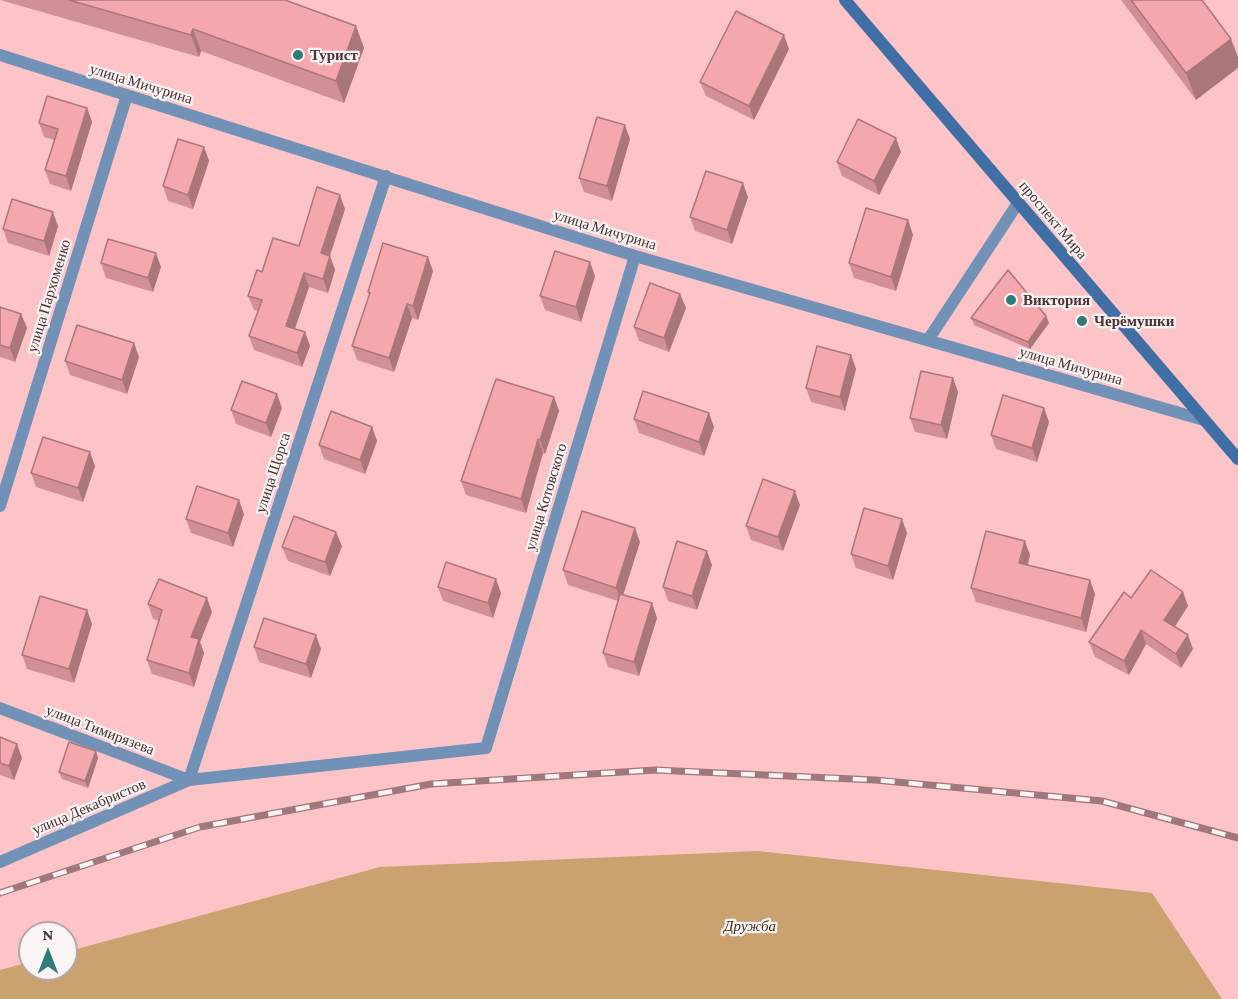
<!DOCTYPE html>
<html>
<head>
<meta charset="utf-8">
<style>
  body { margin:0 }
  #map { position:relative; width:1238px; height:999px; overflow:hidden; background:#fdc4c8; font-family:"Crimson Pro",serif }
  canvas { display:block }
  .north { position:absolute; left:18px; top:921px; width:60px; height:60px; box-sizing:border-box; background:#fbf4f4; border:2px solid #b5a6a7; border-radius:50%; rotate:0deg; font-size:16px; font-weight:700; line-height:24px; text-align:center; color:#4d3133 }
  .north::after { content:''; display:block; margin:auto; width:21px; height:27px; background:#307a79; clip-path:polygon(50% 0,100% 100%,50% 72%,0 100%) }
</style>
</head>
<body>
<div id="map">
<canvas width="1238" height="999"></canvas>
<div class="north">N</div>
</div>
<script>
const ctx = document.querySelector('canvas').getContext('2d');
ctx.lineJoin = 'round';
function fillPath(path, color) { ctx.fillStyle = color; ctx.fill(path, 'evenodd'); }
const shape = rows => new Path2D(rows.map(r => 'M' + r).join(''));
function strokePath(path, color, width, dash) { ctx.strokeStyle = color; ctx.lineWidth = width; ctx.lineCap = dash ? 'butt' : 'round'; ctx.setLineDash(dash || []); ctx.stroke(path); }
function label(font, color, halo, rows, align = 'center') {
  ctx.font = font + ' "Crimson Pro",serif'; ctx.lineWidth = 4.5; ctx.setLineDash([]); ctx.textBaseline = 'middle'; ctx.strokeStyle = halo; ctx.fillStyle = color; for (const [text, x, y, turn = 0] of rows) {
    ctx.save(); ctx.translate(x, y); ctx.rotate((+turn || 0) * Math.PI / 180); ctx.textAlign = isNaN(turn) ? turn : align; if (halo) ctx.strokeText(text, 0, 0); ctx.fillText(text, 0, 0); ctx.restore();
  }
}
const green = shape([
  [758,851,1152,893,1222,999,0,999,0,970,30,962,30,969,66,969,66,952,380,867]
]);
const minor = shape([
  [0,55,635,256,1204,420],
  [928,340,1018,203],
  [0,506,127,95],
  [0,708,189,780],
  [189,780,386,176],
  [0,862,189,780,486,748,635,256]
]);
const secondary = shape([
  [845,0,1238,459]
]);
const rail = shape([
  [0,893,200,827,431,784,655,770,875,780,1102,801,1238,838]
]);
const wall = shape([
  [0,0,285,0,356,26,364,48,344,103,201,51,199,57],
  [1121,0,1202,0,1196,100],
  [789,49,754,120,706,96,700,82],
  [87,108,92,122,71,191,50,184,45,170,54,140,44,137,39,123],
  [630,139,612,201,584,192,579,178],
  [204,147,209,161,193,209,168,201,163,186],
  [901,152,879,195,842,176,837,162],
  [748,197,732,244,695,231,690,217],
  [345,209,330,256,335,270,328,293,309,287,295,329,305,332,310,346,302,367,254,350,249,336,258,311,254,310,248,296,262,272,299,246],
  [908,220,913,235,896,291,854,278,849,263],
  [58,226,49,256,8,243,3,229],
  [101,263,161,267,153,292,106,278],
  [433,271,418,320,412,318,394,372,357,360,352,346,369,295,368,292],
  [595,276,581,322,545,310,540,296],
  [680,294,686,308,669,352,639,341,634,327],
  [0,307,21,314,27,328,15,362,0,357],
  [1046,316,1049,323,1030,349,974,325,971,318],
  [851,355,856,369,845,411,811,402,806,388],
  [139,357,127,394,70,375,65,361],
  [958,392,947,439,915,432,910,418],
  [554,397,559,411,545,454,543,453,526,513,466,495,461,481],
  [282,408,271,437,236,424,231,410],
  [634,419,714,427,704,456,639,433],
  [1049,422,1037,462,996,449,991,435],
  [372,427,377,441,365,474,324,459,319,445],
  [95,466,83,502,36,487,31,473],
  [800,505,783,551,751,540,746,526],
  [244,514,233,547,191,533,186,519],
  [907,533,893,580,856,568,851,554],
  [640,542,623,595,652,603,657,618,639,676,608,667,603,653,618,601,568,585,563,570],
  [342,546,330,576,288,561,282,547],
  [1030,555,1028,565,1095,594,1086,632,976,602,971,588],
  [712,565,697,610,668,601,663,587],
  [438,587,501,593,493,618,443,601],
  [1183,592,1188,606,1175,626,1193,649,1181,668,1146,644,1129,675,1095,657,1089,642,1131,598],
  [148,604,212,612,200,642,204,653,194,687,152,674,147,660,159,621,153,619],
  [87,610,92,624,74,683,27,669,22,655],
  [254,647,321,649,311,678,259,662],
  [0,737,22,758,14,780,0,775],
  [96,751,98,758,88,788,62,779,59,772]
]);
const shadedWall = shape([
  [356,26,364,48,344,103,336,81],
  [193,29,201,51,199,57,191,35],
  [784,35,789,49,754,120,749,106],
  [1231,39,1238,57,1238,68,1196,100,1186,73],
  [87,108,92,122,71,191,66,176],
  [625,125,630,139,612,201,607,186],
  [896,138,901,152,879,195,874,181],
  [204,147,209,161,193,209,188,195],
  [743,183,748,197,732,244,727,230],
  [340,195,345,209,326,267,321,253],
  [53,212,58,226,49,256,44,241],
  [908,220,913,235,896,291,891,277],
  [156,253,161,267,153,292,148,278],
  [330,256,335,270,328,293,323,279],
  [428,257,433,271,418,320,413,306],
  [590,262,595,276,581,322,576,307],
  [304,273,309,287,291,340,286,326],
  [680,294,686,308,669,352,664,338],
  [407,304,412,318,394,372,389,358],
  [21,314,27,328,15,362,10,348],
  [1046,316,1049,323,1030,349,1028,342],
  [305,332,310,346,302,367,297,353],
  [134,343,139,357,127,394,122,380],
  [851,355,856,369,845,411,840,397],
  [953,378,958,392,947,439,941,425],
  [277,394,282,408,271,437,266,423],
  [554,397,559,411,545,454,540,440],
  [1044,408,1049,422,1037,462,1032,448],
  [709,413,714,427,704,456,699,442],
  [372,427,377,441,365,474,360,460],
  [538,439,543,453,526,513,521,499],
  [90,452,95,466,83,502,78,488],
  [795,491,800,505,783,551,778,537],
  [239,500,244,514,233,547,228,533],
  [902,519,907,533,893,580,888,566],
  [635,528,640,542,621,602,616,588],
  [336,532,342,546,330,576,325,562],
  [1025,541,1030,555,1024,577,1019,563],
  [707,551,712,565,697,610,692,596],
  [496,579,501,593,493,618,488,603],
  [1090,580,1095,594,1086,632,1081,618],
  [1183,592,1188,606,1170,634,1164,620],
  [207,598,212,612,200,642,204,653,194,687,189,673,191,637],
  [652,603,657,618,639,676,634,662],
  [87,610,92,624,74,683,69,669],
  [1141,630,1146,644,1129,675,1124,661],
  [316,635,321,649,311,678,306,664],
  [1188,635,1193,649,1181,668,1176,654],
  [17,744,22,758,14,780,9,766],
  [96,751,98,758,88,788,85,781]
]);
const building = shape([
  [69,0,285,0,356,26,336,81,193,29,191,35,69,0],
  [1131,0,1202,0,1231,39,1186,73,1131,0],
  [736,11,784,35,749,106,700,82,736,11],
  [47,96,87,108,66,176,45,170,58,129,39,123,47,96],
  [597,117,625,125,607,186,579,178,597,117],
  [858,119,896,138,874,181,837,162,858,119],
  [178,139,204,147,188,195,163,186,178,139],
  [706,171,743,183,727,230,690,217,706,171],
  [317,187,340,195,321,253,330,256,323,279,304,273,286,326,305,332,297,353,249,336,262,300,248,296,257,270,262,272,273,238,299,246,317,187],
  [12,199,53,212,44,241,3,229,12,199],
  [866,208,908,220,891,277,849,263,866,208],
  [108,239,156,253,148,278,101,263,108,239],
  [383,243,428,257,413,306,407,304,389,358,352,346,370,293,368,292,383,243],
  [555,251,590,262,576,307,540,296,555,251],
  [1008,270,1046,316,1028,342,971,318,1008,270],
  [650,283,680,294,664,338,634,327,650,283],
  [0,307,21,314,10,348,0,345,0,307],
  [77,325,134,343,122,380,65,361,77,325],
  [817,346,851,355,840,397,806,388,817,346],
  [921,371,953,378,941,425,910,418,921,371],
  [496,379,554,397,540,440,538,439,521,499,461,481,496,379],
  [242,381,277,394,266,423,231,410,242,381],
  [643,391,709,413,699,442,634,419,643,391],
  [1003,395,1044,408,1032,448,991,435,1003,395],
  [331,411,372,427,360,460,319,445,331,411],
  [43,437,90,452,78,488,31,473,43,437],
  [763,479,795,491,778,537,746,526,763,479],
  [197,486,239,500,228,533,186,519,197,486],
  [864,508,902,519,888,566,851,554,864,508],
  [582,511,635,528,616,588,563,570,582,511],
  [294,516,336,532,325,562,282,547,294,516],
  [986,531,1025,541,1019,563,1090,580,1081,618,971,588,986,531],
  [677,541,707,551,692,596,663,587,677,541],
  [446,562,496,579,488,603,438,587,446,562],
  [1151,570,1183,592,1164,620,1188,635,1176,654,1141,630,1124,661,1089,642,1124,592,1131,598,1151,570],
  [159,579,207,598,191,637,199,639,189,673,147,660,162,610,148,604,159,579],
  [620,594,652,603,634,662,603,653,620,594],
  [40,596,87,610,69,669,22,655,40,596],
  [264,618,316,635,306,664,254,647,264,618],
  [0,737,17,744,9,766,0,763,0,737],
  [69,742,96,751,85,781,59,772,69,742]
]);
const markers = [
  [298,55,6,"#307a79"],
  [1011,300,6,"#307a79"],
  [1082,321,6,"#307a79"]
];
const poiNames = [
  ["Турист",310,55],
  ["Виктория",1023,300],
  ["Черёмушки",1094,321]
];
const streetNames = [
  ["улица Мичурина",141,84,17],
  ["проспект Мира",1053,220,50],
  ["улица Мичурина",605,230,17],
  ["улица Пархоменко",49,296,-73],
  ["улица Мичурина",1071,366,16],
  ["улица Щорса",273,473,-72],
  ["улица Котовского",546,497,-73],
  ["улица Тимирязева",100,730,21],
  ["улица Декабристов",89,807,-23]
];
const parkNames = [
  ["Дружба",750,926]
];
fillPath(green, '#c9a26f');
strokePath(minor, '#7291b7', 12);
strokePath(secondary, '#406fa6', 12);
strokePath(rail, '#a0777a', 7);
strokePath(rail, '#fbf4f4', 4.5, [14]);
fillPath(wall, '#d29096');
fillPath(shadedWall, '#ab767a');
fillPath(building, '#f4a8ae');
strokePath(building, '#ab767a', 1.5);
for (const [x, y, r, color] of markers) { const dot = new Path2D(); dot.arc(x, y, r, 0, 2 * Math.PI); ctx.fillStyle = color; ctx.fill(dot); strokePath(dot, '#fbf4f4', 2); }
label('bold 15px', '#4d3133', '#fbf4f4', poiNames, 'left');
label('15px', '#4d3133', '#fbf4f4', streetNames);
label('italic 15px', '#433016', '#fbf4f4', parkNames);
</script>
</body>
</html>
